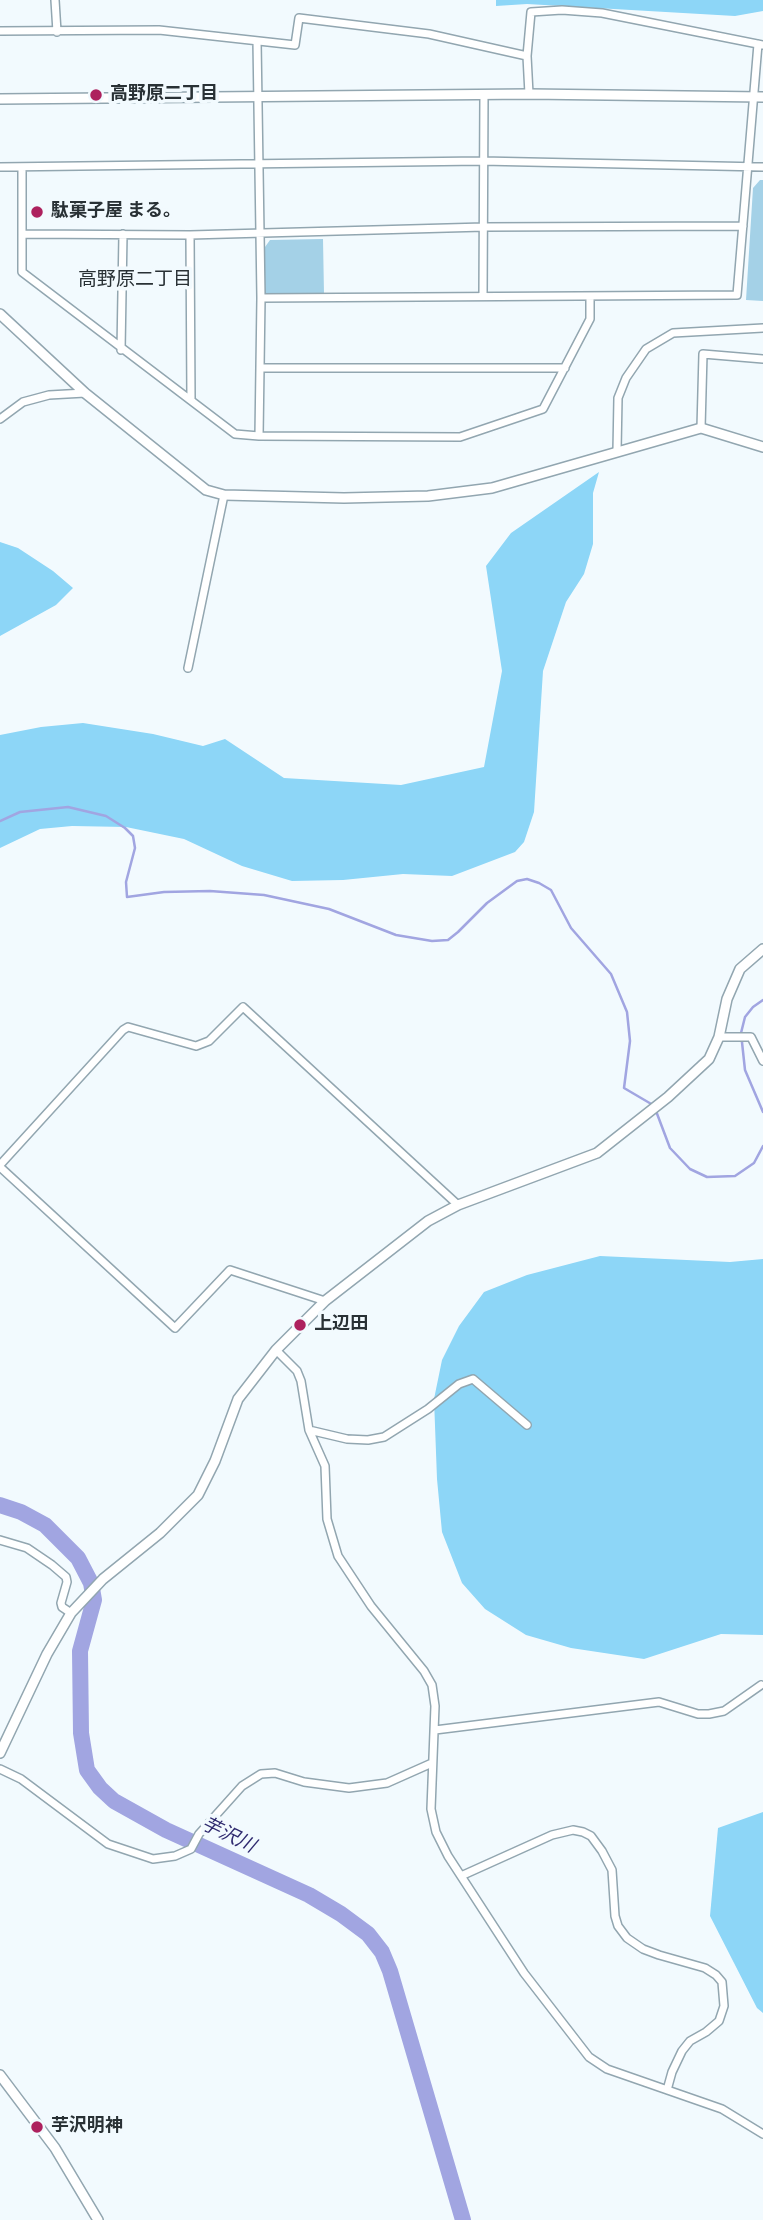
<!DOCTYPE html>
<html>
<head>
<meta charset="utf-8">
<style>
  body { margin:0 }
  canvas { display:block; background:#f2fafe }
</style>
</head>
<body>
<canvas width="763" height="2220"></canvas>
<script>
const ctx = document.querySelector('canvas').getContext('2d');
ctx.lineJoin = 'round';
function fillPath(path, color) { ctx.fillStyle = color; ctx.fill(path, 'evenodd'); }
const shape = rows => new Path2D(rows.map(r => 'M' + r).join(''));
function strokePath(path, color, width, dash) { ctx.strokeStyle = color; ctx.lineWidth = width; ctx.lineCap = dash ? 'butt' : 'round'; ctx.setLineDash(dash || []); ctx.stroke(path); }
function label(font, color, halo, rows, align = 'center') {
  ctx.font = font + ' "Titillium Web","Noto Sans JP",sans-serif'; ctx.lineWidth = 7; ctx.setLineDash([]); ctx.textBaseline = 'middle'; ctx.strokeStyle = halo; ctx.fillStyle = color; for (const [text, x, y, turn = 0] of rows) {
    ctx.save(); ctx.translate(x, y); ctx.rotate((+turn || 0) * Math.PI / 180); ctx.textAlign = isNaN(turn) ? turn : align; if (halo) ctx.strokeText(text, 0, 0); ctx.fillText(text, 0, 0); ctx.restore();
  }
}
const green = shape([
  [760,180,763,180,763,301,746,300,753,188],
  [323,239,324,294,265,295,265,247,270,240]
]);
const forest = shape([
  [496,0,763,0,763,11,735,16,527,4,496,6],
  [599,472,593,493,593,544,584,574,566,602,543,671,534,812,524,842,515,852,452,876,403,874,343,880,292,881,242,866,184,839,126,827,72,826,40,829,0,848,0,735,41,727,83,723,153,734,203,746,225,739,284,778,401,785,484,767,502,671,486,566,511,533],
  [0,542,18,548,53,571,73,588,56,605,0,636],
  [600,1256,730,1262,763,1259,763,1635,721,1634,644,1659,571,1648,526,1635,485,1609,462,1583,442,1532,437,1479,434,1399,442,1360,459,1326,484,1292,527,1275],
  [763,1812,763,2013,757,2008,710,1916,718,1828]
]);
const stream = shape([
  [0,821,20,812,68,807,106,816,125,828,133,836,135,848,126,882,127,897,164,892,210,891,264,895,329,909,396,935,432,941,448,940,458,932,487,903,517,881,527,879,539,883,551,890,571,928,611,974,627,1012,630,1041,624,1088,653,1105],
  [763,1000,753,1007,745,1017,741,1033,745,1070,763,1112],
  [656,1111,670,1148,690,1169,707,1177,735,1176,754,1163,763,1146]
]);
const river = shape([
  [0,1505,21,1512,45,1525,78,1558,91,1583,94,1600,80,1651,81,1733,87,1770,100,1788,114,1801,166,1830,309,1895,341,1914,368,1934,382,1952,390,1971,463,2220]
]);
const minor = shape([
  [55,0,57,32],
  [0,31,159,30,295,45,299,18,429,34,527,56],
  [257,41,261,298,259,436],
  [529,94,527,56,531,12,562,10,602,13,763,45],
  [0,167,482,161,763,167],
  [22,168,22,272,235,434,259,436,460,437,543,409,590,319,590,297],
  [22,234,190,235,484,227,743,226],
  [190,235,191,399],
  [483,296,484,94],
  [261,298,737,295,758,44],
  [121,350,123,234],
  [261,368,565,368],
  [0,419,23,402,49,395,85,393],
  [701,428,703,354,763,359],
  [617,451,618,398,626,378,646,349,673,333,763,328],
  [188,668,224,495],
  [719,1037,751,1037,763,1061],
  [0,1165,123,1030,128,1027,196,1046,209,1041,243,1007,458,1205],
  [0,1167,175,1328,230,1270,325,1301],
  [276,1350,297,1371,301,1381,309,1430,325,1466,327,1519,338,1556,371,1606,424,1671,432,1685,435,1706,431,1809,436,1832,448,1856,524,1973,589,2057,607,2069,722,2109,763,2134],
  [309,1430,347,1439,368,1440,384,1437,428,1409,459,1384,473,1379,527,1425],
  [0,1540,27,1548,52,1565,66,1577,67,1582,61,1603,62,1607,71,1613],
  [435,1730,659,1702,698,1714,709,1714,724,1711,761,1685],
  [0,1769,21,1779,108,1844,153,1859,175,1856,191,1849,199,1834,242,1786,261,1774,275,1773,304,1782,349,1788,387,1783,432,1763],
  [461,1876,552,1835,573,1830,583,1832,591,1836,602,1851,612,1870,615,1916,618,1926,627,1938,643,1949,659,1955,705,1968,716,1975,722,1982,724,2006,719,2021,706,2032,690,2041,682,2051,672,2072,667,2090]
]);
const tertiary = shape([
  [0,99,529,94,763,97],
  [0,314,85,393,206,490,224,495,344,498,428,496,492,488,701,428,763,447],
  [0,1753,47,1654,71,1613,103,1579,160,1533,198,1495,215,1461,238,1399,276,1350,325,1301,428,1221,458,1205,597,1153,668,1097,709,1059,719,1037,727,999,740,969,763,949],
  [0,2075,55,2148,98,2220]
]);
const markers = [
  [96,95,7,"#ad215e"],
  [37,212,7,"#ad215e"],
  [300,1325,7,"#ad215e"],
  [37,2127,7,"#ad215e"]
];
const poiNames = [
  ["高野原二丁目",110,95],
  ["駄菓子屋 まる。",51,212],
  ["上辺田",314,1325],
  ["芋沢明神",51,2127]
];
const neighbourhoodNames = [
  ["高野原二丁目",135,280]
];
const waterNames = [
  ["芋沢川",228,1836,26]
];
fillPath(green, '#a4d1e7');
fillPath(forest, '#8dd6f7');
strokePath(stream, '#a1a5e1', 2.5);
strokePath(river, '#a1a5e1', 16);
strokePath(minor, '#92a6b0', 10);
strokePath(tertiary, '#92a6b0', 12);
strokePath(minor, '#fff', 7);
strokePath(tertiary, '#fff', 9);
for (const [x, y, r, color] of markers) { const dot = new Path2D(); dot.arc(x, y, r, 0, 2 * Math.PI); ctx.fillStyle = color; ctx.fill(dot); strokePath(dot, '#f2fafe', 2.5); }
label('bold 18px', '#293135', '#f2fafe', poiNames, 'left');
label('19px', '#293135', '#f2fafe', neighbourhoodNames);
label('italic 19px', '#2f2a6f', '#f2fafe', waterNames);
</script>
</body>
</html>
